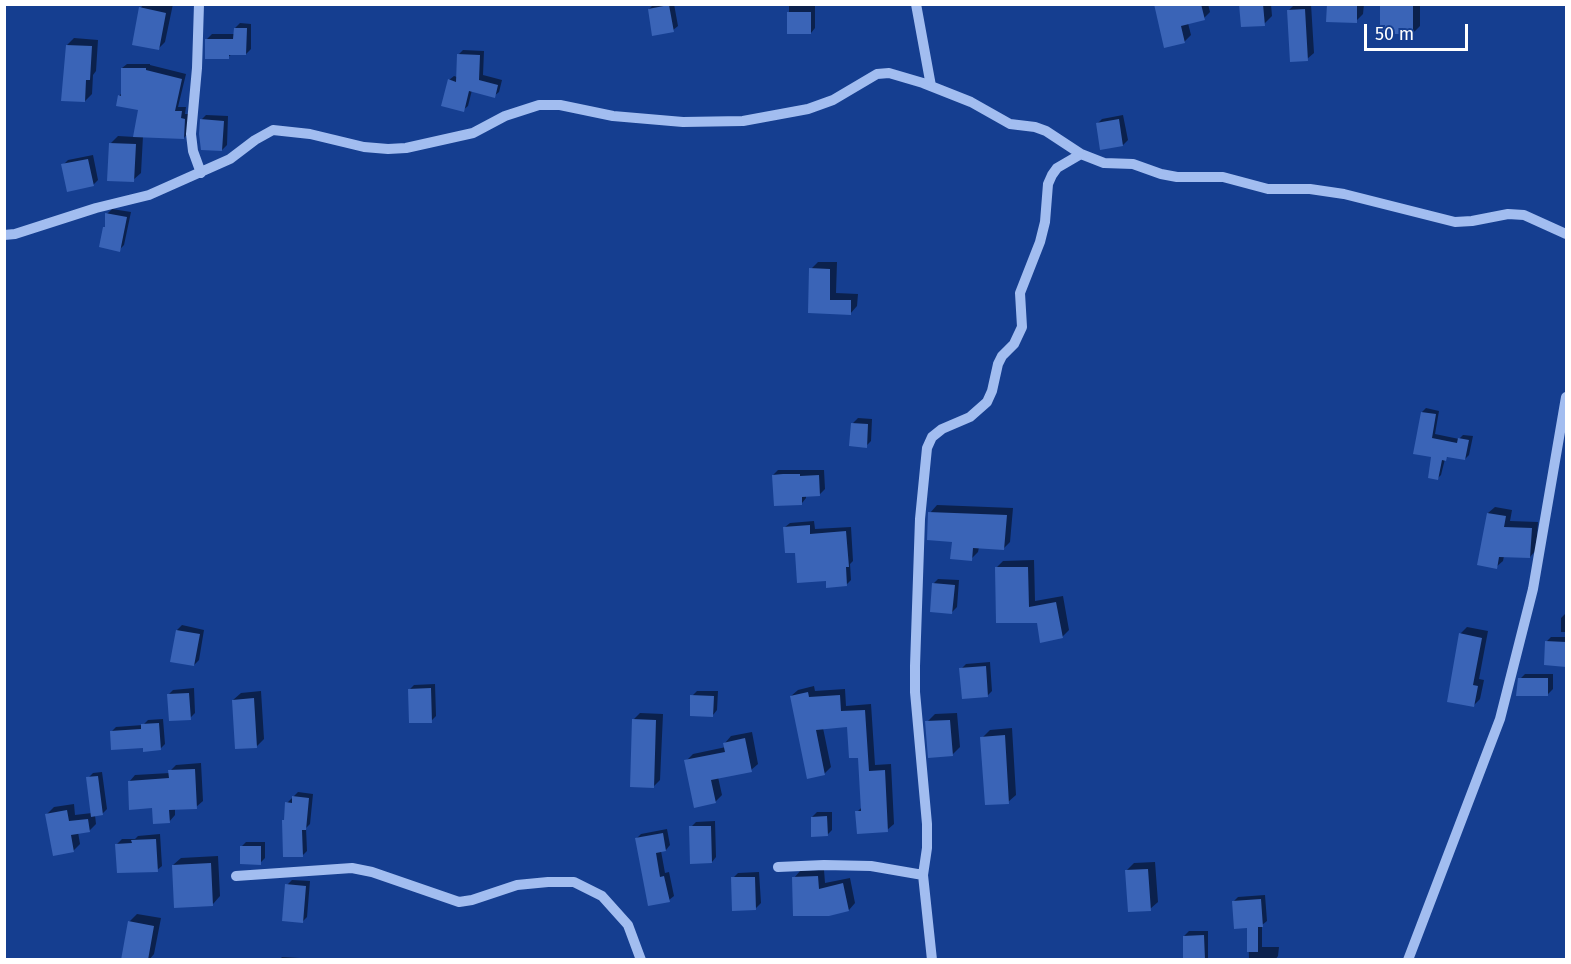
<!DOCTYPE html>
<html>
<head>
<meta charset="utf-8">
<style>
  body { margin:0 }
  #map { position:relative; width:1571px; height:964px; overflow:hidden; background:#153e90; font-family:"Fira Sans",sans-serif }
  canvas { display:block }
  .frame { position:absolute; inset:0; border:6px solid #fff; pointer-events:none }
  .scale { position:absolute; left:1364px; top:24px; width:104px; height:27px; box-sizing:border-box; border:3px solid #fff; border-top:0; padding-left:8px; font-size:18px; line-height:21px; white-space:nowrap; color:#fff; -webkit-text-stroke:4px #153e90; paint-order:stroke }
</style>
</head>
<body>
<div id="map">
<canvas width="1571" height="964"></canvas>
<div class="frame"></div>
<div class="scale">50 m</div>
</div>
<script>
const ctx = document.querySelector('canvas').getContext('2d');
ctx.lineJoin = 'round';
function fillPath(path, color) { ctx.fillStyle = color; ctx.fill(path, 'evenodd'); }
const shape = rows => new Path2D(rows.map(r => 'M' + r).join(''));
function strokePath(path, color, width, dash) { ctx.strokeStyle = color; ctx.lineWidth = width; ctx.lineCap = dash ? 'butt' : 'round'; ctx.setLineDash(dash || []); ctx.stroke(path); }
const shadow = shape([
  [143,4,173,4,165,42,158,49,141,8],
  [654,4,674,4,678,26,673,30,649,9],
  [789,4,815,4,815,28,811,33,789,33],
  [1155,4,1208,4,1210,12,1204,18,1188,23,1191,35,1184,42],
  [1241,4,1271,4,1272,16,1264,24],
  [1295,4,1311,4,1314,53,1307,59,1288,11],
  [1328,4,1364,4,1363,14,1356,21],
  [1381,4,1420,4,1420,26,1413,33],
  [240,23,251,24,251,49,246,54,232,54,228,57,207,39,212,34,235,34,235,28],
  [74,38,98,40,96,71,93,75,92,94,85,101,67,45],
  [463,50,484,51,483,75,502,80,499,92,494,96,472,90,468,106,463,110,449,80,454,76,457,77,458,55],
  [127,64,150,64,150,65,186,74,178,107,186,107,185,114,189,114,188,133,184,138,143,136,141,173,133,180,110,144,118,136,135,137,139,109,119,96,123,92,122,68],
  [206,115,228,116,227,145,222,150,201,120],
  [1123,115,1128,140,1123,145,1097,124,1102,119],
  [93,155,98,180,93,185,63,165,68,160],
  [112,209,131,212,124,245,119,250,106,226,107,214],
  [818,262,837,262,836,293,858,294,857,306,850,314,809,312,811,269],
  [1426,408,1439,411,1435,434,1459,439,1463,435,1473,436,1469,455,1465,459,1449,456,1445,459,1441,475,1437,479,1422,412],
  [858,418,872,419,871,441,866,446,853,423],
  [778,470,824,470,825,489,820,494,806,495,806,498,802,503,773,475],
  [937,505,1013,508,1010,542,1003,549,979,547,978,552,971,559,930,513],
  [1495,507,1512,510,1510,521,1538,522,1536,550,1530,557,1504,556,1503,561,1496,567,1488,513],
  [814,521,815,529,851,527,853,561,850,564,851,580,846,585,827,580,797,551,785,527,790,523],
  [1034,560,1035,601,1063,596,1069,630,1062,637,1038,621,996,568,1003,561],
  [938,579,959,580,957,607,952,612,933,584],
  [1566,613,1566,632,1561,632,1561,618],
  [182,625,204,630,199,660,194,665,177,630],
  [1467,627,1488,631,1479,679,1484,680,1480,699,1474,705,1460,634],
  [1551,637,1566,637,1566,665,1546,642],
  [990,662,992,691,987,696,961,669,966,664],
  [1525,674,1553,674,1553,689,1548,694,1520,679],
  [435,684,436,716,431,721,409,690,414,685],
  [814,686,815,691,845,689,846,706,871,704,875,765,891,764,894,824,887,830,857,812,863,806,859,756,848,726,823,728,831,767,824,774,791,696,798,690],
  [194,688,195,713,190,718,168,695,173,690],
  [261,691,264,739,257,746,233,700,241,693],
  [697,691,718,691,717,710,713,715,692,696],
  [640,713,663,714,660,780,653,787,633,720],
  [957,713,960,747,952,755,927,722,935,714],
  [163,719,165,744,160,749,144,747,111,732,116,727,143,725,148,720],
  [1012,728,1016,795,1008,802,982,738,990,730],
  [752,732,758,764,751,770,718,777,722,795,715,802,686,761,693,754,726,747,725,743,731,736],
  [201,763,203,801,196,807,175,808,175,815,169,822,129,782,135,775,170,773,170,771,176,765],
  [102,772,107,809,102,814,95,815,96,824,89,831,78,832,80,844,73,851,47,814,54,807,74,804,75,815,92,813,88,778,93,773],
  [298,792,313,794,310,824,306,828,307,851,303,855,286,819,287,803],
  [817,812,832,812,832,830,827,835,812,817],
  [715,821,716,857,712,862,691,827,696,822],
  [667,829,670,845,666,850,661,851,665,873,669,872,674,896,669,900,636,839,641,834],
  [160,834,162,866,157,870,117,844,122,839,135,839,138,836],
  [246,842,265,842,265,858,260,863,241,847],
  [218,856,220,896,213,904,173,865,181,858],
  [1155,862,1158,902,1150,909,1126,871,1134,863],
  [824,870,825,883,850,878,855,903,849,910,794,878,800,871],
  [759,872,761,903,756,908,733,878,738,873],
  [292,880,310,881,307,917,303,921,287,885],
  [1265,895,1267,921,1262,925,1262,947,1279,947,1278,956,1275,960,1246,960,1249,959,1248,926,1234,901,1238,897],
  [137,914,161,918,154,954,149,960,133,960,129,922],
  [1189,931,1208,931,1208,960,1185,960,1184,936],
  [282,957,300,958,300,960,279,960]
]);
const building = shape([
  [1154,4,1201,4,1205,20,1181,26,1185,43,1164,48],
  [1239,4,1263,4,1265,26,1241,27],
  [1327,4,1357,4,1357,23,1326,22],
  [1380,4,1413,4,1413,34,1380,34],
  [669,5,674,32,652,36,648,9],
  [139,7,166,13,159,50,132,45],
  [1305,9,1308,61,1290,62,1287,10],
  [787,12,811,12,811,34,787,34],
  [234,28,247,28,246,55,229,55,229,59,205,59,205,39,233,39],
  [66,45,92,46,90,80,86,80,85,102,61,101],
  [457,54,480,55,479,80,498,85,495,98,469,91,464,112,441,106,448,79,456,82],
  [121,68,146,68,146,70,182,79,175,111,182,111,181,118,185,119,184,139,133,137,138,110,116,106,118,95,121,96],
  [200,119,224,121,222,151,201,150,199,134],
  [1119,119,1123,146,1100,150,1096,123],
  [109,143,136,144,134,182,107,181],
  [88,159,94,186,67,192,61,164],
  [105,213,127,217,120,252,99,247,103,227,105,227],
  [809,268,830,269,830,300,851,300,851,315,808,313],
  [1421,412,1436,414,1432,438,1457,443,1458,438,1469,440,1465,460,1447,457,1446,461,1442,460,1438,480,1428,478,1431,457,1413,454],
  [851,423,868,424,867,448,849,446],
  [783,474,800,474,800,476,819,475,820,496,802,497,802,505,774,506,772,475],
  [928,512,1007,515,1004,550,973,548,972,561,950,559,952,542,927,540],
  [1487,513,1506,516,1504,527,1532,528,1530,558,1499,557,1497,569,1477,565],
  [810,525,810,534,846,531,849,567,846,567,847,586,826,588,826,581,797,583,795,553,785,553,783,527],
  [995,567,1028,567,1029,607,1056,602,1063,638,1040,643,1037,623,996,623],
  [932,583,955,585,952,614,930,612],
  [176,630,200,634,194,666,170,662],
  [1459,633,1482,638,1473,685,1478,686,1474,707,1447,702],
  [1545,641,1566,642,1566,667,1544,665],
  [986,666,988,697,962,699,959,668],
  [1518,678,1548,678,1548,696,1516,696],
  [431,688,432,723,409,723,408,689],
  [808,692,809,697,840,695,841,711,865,710,869,771,885,770,888,832,857,834,855,811,861,811,858,758,849,758,847,727,816,730,825,775,807,779,790,696],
  [189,693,191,720,169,721,167,694],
  [690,695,714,696,713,717,690,716],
  [254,698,257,748,235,749,232,700],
  [632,719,656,720,654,788,630,787],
  [950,720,953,756,928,758,925,721],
  [159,723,161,750,143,752,143,748,111,750,110,731,141,729,141,724],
  [1005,735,1009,804,985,805,980,737],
  [745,738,752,772,711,780,716,803,694,808,684,760,725,752,723,743],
  [195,769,197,809,169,810,170,823,153,824,152,808,129,810,128,781,169,778,168,770],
  [98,776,103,815,91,817,86,777],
  [292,796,309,798,306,830,302,830,303,857,283,857,282,820,284,820,285,802,292,803],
  [67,810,69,821,88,819,90,832,71,835,74,852,53,856,45,814],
  [827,816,828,836,811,837,811,817],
  [689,826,711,826,712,863,690,864],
  [663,833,666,851,656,853,660,877,664,876,670,902,648,906,635,838],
  [156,839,158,872,117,873,115,844,132,843,131,840],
  [240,846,261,846,261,865,240,864],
  [211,863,213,906,174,908,172,865],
  [1148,869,1151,911,1128,912,1125,870],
  [818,876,819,889,843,883,849,911,829,916,793,916,792,877],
  [731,877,755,877,756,910,732,911],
  [285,884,306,886,303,923,282,921],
  [1261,899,1263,927,1258,927,1258,952,1247,952,1247,928,1234,929,1232,901],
  [128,921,154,926,148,960,121,960],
  [1204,935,1205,960,1183,960,1183,936]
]);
const minor = shape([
  [199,4,197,68,191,134,193,151,201,173],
  [916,4,931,86],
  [4,235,15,234,96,208,149,195,230,159,255,140,273,130,310,134,364,147,388,149,406,148,473,133,505,116,539,105,560,105,613,116,683,122,743,121,808,109,833,100,877,74,889,73,923,83,971,102,1010,124,1035,127,1046,131,1081,154,1104,163,1133,164,1161,174,1177,177,1223,177,1268,189,1310,189,1344,194,1455,222,1472,221,1508,214,1524,215,1566,234],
  [778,867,824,865,871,866,923,875,932,960],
  [923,875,927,848,927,824,915,692,915,666,920,519,927,448,932,437,942,429,970,417,987,402,992,391,998,364,1002,356,1014,344,1022,327,1020,293,1040,242,1045,222,1048,184,1052,175,1057,168,1081,154],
  [236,876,352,868,372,872,459,902,472,900,517,885,548,882,574,882,602,896,628,925,641,960],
  [1408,960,1500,719,1533,589,1566,397]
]);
fillPath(shadow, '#0007');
fillPath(building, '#3a64b7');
strokePath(minor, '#a2bdf0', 10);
</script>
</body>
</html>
